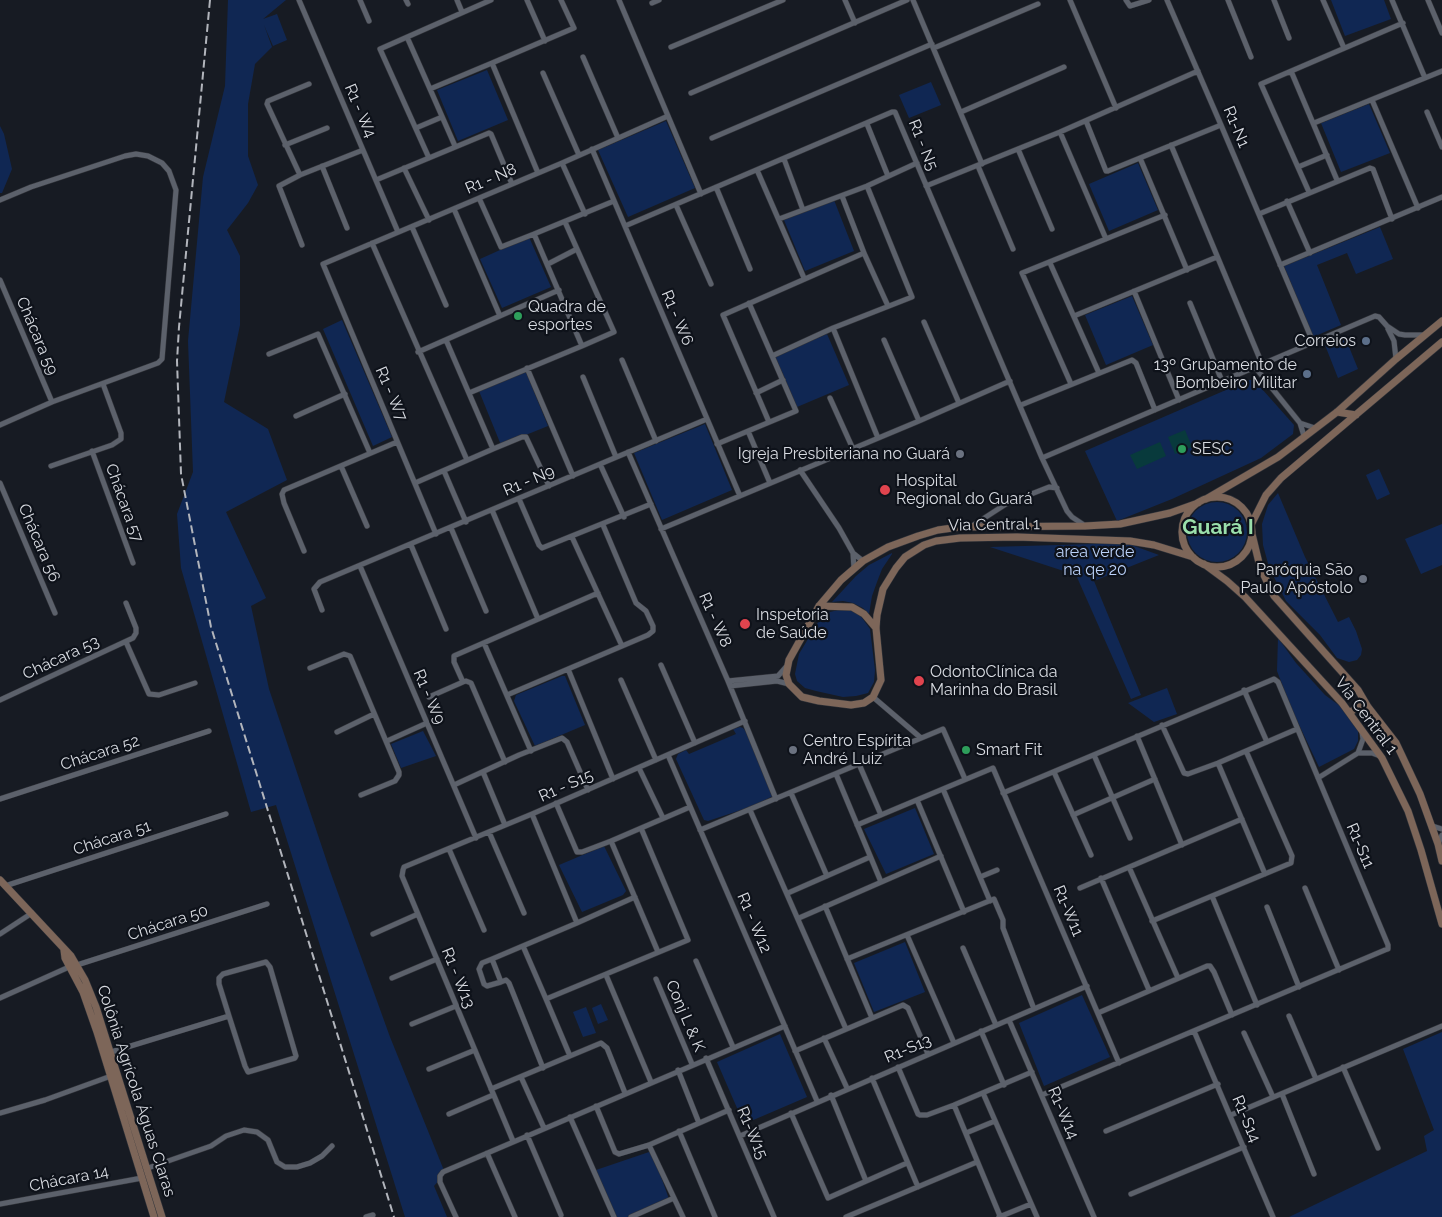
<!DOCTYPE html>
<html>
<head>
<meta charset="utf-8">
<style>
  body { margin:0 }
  canvas { display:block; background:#171b23 }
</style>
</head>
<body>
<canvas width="1442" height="1217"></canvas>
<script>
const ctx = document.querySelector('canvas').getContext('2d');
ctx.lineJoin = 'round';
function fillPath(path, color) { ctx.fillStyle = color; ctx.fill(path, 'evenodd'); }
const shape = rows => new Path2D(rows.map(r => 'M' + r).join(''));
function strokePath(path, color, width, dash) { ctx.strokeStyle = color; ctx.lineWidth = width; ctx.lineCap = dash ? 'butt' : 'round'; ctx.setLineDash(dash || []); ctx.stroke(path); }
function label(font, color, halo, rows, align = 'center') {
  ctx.font = font + ' Raleway,sans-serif'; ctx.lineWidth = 4.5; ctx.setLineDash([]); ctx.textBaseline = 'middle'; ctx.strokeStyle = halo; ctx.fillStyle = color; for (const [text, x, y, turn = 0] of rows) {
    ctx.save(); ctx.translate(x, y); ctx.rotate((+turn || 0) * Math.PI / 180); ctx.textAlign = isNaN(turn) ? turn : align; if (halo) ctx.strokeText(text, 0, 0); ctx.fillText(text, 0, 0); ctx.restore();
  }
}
const green = shape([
  [228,0,286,0,263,19,277,14,287,40,273,46,264,25,272,47,255,64,248,104,248,156,258,185,248,203,227,230,240,256,240,325,224,402,268,429,287,480,226,512,266,598,251,606,269,689,330,871,390,1037,445,1173,434,1186,447,1217,405,1217,276,805,251,812,181,568,177,514,193,472,188,341,203,177,225,86],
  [1331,0,1384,0,1391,19,1345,36],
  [487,70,508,120,458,141,437,90],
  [931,82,941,105,909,118,899,95],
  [1369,104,1390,153,1341,172,1321,123],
  [666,121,695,188,628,217,598,150],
  [0,126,4,134,12,169,2,193,0,193],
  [1138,163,1158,210,1109,231,1089,184],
  [834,200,854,251,805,271,784,220],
  [1380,227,1393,259,1356,274,1347,253,1317,265,1341,325,1313,337,1284,266],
  [529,237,551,287,502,308,480,259],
  [1132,296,1153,345,1106,365,1085,315],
  [342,320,392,437,373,446,323,329],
  [827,334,849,385,797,407,775,356],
  [1345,337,1358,369,1338,378,1325,345],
  [526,372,548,426,501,445,479,391],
  [1249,380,1254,380,1294,425,1293,434,1261,458,1172,499,1117,521,1085,451],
  [705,424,732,490,662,520,634,453],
  [1379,469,1390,494,1377,500,1366,475],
  [1278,493,1305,557,1338,622,1349,617,1356,631,1362,649,1361,655,1357,660,1349,662,1337,658,1320,635,1286,601,1269,567,1263,545,1262,524,1268,505],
  '1187 532a30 30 0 1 1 60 0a30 30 0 1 1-60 0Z',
  [1442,524,1442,565,1421,574,1405,539],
  [1126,543,1159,555,1094,581,1141,695,1131,699,1076,575,990,547],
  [892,553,892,554,882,569,877,582,872,596,869,614,863,608,853,603,843,601,832,602,856,576,869,565],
  [842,609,853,610,860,615,870,629,875,670,874,682,868,693,856,696,843,697,816,691,805,688,797,681,795,674,799,654,820,619,826,613],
  [1278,638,1296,663,1325,695,1340,706,1358,729,1358,741,1354,749,1319,767,1292,710,1277,671],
  [562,676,565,676,585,725,535,746,514,701,516,695],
  [1167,688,1177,714,1154,722,1128,703],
  [740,727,743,728,747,733,773,796,753,806,708,821,704,820,676,759,678,754,686,750,689,754,736,734,733,729],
  [423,731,436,756,401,768,391,744],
  [915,808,934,854,886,874,864,829],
  [604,846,626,891,623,895,582,912,559,865],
  [905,942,925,992,874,1012,854,963],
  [1082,995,1110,1057,1044,1086,1019,1023],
  [601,1004,608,1020,598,1024,592,1008],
  [586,1007,596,1033,583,1037,573,1012],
  [1442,1032,1442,1217,1289,1217,1427,1151,1424,1136,1434,1130,1403,1049],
  [780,1034,807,1097,744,1124,717,1062],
  [652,1151,670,1202,632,1217,613,1217,596,1170]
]);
const water = shape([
  [1185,430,1192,447,1175,454,1168,437],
  [1160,442,1166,456,1137,469,1130,455]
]);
const street = shape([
  [299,0,398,232],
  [360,0,369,21],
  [406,0,408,4],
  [457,0,462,12],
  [527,0,545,41],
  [619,0,701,194],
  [845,0,855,23],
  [913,0,982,164],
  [1070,0,1116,108],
  [1126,0,1130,6,1149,0],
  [1167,0,1221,125,1313,342],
  [1228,0,1251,57],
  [1274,0,1289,38],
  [1323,0,1344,48],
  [1392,0,1425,78],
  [1428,0,1442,33],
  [652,3,659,0],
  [407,37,430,89,492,63],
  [671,47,783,0],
  [934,48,1038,4],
  [583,57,618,138],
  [1291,71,1337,180],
  [543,73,579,155],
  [430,89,455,146],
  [691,93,907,0],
  [1372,100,1418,208],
  [961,112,1064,67],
  [1427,112,1442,147],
  [1086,121,1106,171,1108,171,1221,125],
  [1314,123,1442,71],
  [867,124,888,176],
  [416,128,442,117],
  [1060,132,1106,239],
  [712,138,932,44],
  [285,145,327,128],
  [1171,145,1262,364],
  [592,149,740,496],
  [1018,149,1052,229],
  [429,158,380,49,491,0],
  [1140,158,1187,270],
  [784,159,803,210],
  [562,163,585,214],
  [322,166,347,228],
  [978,166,1013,249],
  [1298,167,1327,155],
  [404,168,429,220],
  [757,170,804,278],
  [538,173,492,63,574,28,561,0],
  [300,175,267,104,268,101,309,84],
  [376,180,489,133,491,134,512,184],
  [926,186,1060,132,1198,71],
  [716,187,750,269],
  [1309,192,1261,84,1403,23],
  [842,196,864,253],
  [479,198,501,247,534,234],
  [0,200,31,187,125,156,136,154,148,156,162,163,169,171,176,190,162,359,158,363,52,402,0,425],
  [1287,201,1310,253],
  [676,205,711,284],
  [454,209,500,316],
  [1259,214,1370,168,1373,169,1392,219],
  [779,219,867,186,917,163],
  [565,222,614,332,582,346],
  [625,226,892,112,895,112,1042,458],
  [412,227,446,305],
  [372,243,467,460],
  [302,245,279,186,300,175,363,150],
  [1050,263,1099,373],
  [548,264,577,249],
  [1280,265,1442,197],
  [0,280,52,402],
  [1134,291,1179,400],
  [1190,303,1222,381],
  [1074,316,1217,257],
  [924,322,959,403],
  [833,328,878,438],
  [1388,329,1394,341,1396,359],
  [884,340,919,421],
  [418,352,559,290],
  [269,354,318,334,370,453],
  [772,356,833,328,912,297,867,186],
  [622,360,656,441],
  [1255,367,1300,423,1304,436],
  [527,368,573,476],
  [583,377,616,457],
  [1071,384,1022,273,1165,215],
  [469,393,582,346,534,234,614,201],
  [756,393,783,380],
  [830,398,853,449],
  [1021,405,1132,360,1136,363,1155,410],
  [296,416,345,394],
  [769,422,723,315,864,253,888,306],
  [1300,423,1315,428],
  [748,431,770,483],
  [717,444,796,411,749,303],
  [493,449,522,437,526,437,549,486],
  [92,451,133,563],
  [628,452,728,681,776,799],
  [600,464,624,517],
  [51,466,112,445,121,439,121,433,103,384],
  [341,466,367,526],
  [800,470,839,528,853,553,863,561],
  [444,471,466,522],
  [0,483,55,613],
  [415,483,493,449,446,340],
  [519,499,539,545,542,548,651,504],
  [492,510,538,619],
  [1084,525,1072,517,1067,511,1042,458,1375,316,1379,317,1387,326,1399,334,1405,335,1424,335],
  [972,526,1006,504,1049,487,1057,488],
  [451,528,486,611],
  [661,529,919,421,1010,381],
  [436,534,323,264,562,163,668,116],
  [572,537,622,646],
  [411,545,446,629],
  [304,551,284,503,282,494,284,490,397,442],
  [853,553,854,569],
  [360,566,476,838],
  [322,610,314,589,320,582,707,419],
  [126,642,149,694,159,695,195,683],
  [484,643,531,751],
  [661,665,695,743],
  [310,668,344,654,350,656,399,772,399,775,395,781,361,795],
  [568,669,613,779],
  [621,680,656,760],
  [728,681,778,676,786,667],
  [463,682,454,662,454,656,456,655,598,593],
  [730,686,777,681,789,684],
  [1244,690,1267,742],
  [507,695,648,635,653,631,653,626,646,611,636,603,603,525],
  [429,697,463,682,466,681,471,683,505,762],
  [873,697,921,738],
  [0,700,133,638,136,633,136,628,126,603],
  [1162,725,1184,773,1188,774,1218,763,1297,729],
  [337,732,374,714],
  [1137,736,1182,845],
  [387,741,427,723],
  [1358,753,1363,739,1362,732],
  [668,755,817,1101],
  [1094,755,1130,838],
  [1218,763,1265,874],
  [859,764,881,815],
  [639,768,663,818],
  [483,772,505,825],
  [1054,772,1091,855],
  [836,774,881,882],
  [1318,778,1358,753,1372,753,1380,756],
  [454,785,519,755,562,738,567,742,588,790],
  [943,789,990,901],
  [791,793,827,876],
  [1003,793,1274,679,1278,682,1388,945,1388,949,1385,950,1042,1095],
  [0,799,209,731],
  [917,800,964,912],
  [556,803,577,852,582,852,611,841],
  [750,810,846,1029],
  [532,814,577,923],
  [1073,815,1155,779],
  [857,825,993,768,1119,1063],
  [1432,826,1442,829],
  [700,830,943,729,965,779],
  [489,832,524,913],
  [1438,844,1442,835],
  [449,849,484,930],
  [1129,867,1178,978],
  [980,877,997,870],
  [1101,878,1149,990],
  [5,886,226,814],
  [1080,888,1242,819],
  [1305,888,1339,970],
  [788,893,870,857],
  [1212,896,1257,1005],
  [825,906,872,1018],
  [1267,907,1299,987],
  [799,918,941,856],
  [1152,921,1291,863,1292,856,1246,751],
  [0,934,32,913],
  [373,934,418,914],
  [907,935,954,1043],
  [523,946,546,999],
  [963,948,996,1025],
  [658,952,611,841,690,807],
  [492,959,501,982,487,986,484,984,479,969,482,963,492,959,577,923,635,897],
  [847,959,994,899,1003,920,1003,928,1034,1009],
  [696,961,733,1047],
  [77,965,267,904],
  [606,975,651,1082],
  [392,978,437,959],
  [656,979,692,1064],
  [501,982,506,980,509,983,543,1068],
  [0,998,69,967],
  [1098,1013,1207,966,1210,966,1214,972,1232,1015],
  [1289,1016,1316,1079],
  [1009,1020,1094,1217],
  [412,1024,456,1006],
  [981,1031,1004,1085],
  [1194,1031,1273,1217],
  [1244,1033,1273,1097],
  [824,1038,847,1088],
  [795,1051,903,1005,908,1008,928,1054],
  [111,1052,229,1016,245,1066,248,1072,295,1058,296,1056,270,967,266,962,223,974,219,978,219,984,229,1016],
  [570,1056,546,999,688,940,641,828],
  [706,1058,774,1217],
  [898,1067,918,1114,920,1115,927,1115,954,1105,1032,1072],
  [1343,1067,1378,1148],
  [429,1069,475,1050],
  [678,1070,699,1123],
  [521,1077,544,1128],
  [872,1078,918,1187],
  [491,1089,601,1043,607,1048,625,1093],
  [983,1093,1037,1217],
  [1282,1094,1314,1174],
  [831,1095,866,1181],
  [954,1105,1000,1216],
  [596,1106,615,1152,619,1154,649,1145,729,1110],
  [0,1113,45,1100,111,1076],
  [791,1113,828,1198,907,1163],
  [449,1114,493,1095],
  [1231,1115,1442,1026],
  [570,1117,614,1217],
  [679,1131,715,1217],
  [1106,1131,1218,1084],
  [966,1133,995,1121],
  [527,1135,561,1215],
  [740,1136,1087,986],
  [513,1141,402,876,403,870,404,867,532,814,745,721],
  [649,1145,683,1217],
  [487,1153,515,1217],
  [148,1168,211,1146,226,1136,244,1130,257,1132,268,1140,277,1162,285,1167,297,1167,310,1163,322,1156,332,1146],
  [1131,1194,1244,1147],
  [0,1204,142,1178],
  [366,1217,373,1215],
  [456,1217,440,1182,440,1176,443,1172,785,1026],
  [631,1217,674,1198],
  [846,1217,977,1162],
  [999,1217,1031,1204]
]);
const secondary = shape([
  [1337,412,1356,415],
  '1182 532a35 35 0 1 1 70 0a35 35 0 1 1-70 0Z',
  [1206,499,1278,457,1337,412,1396,359,1442,321],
  [1251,525,1266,495,1281,478,1442,342],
  [1252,534,1260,567,1274,596,1358,690,1368,707,1396,743,1420,794,1438,844,1442,861],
  [1193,557,1154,545,1130,541,1017,537,960,538,936,541,924,545,905,557,896,568,883,589,877,615,876,628,881,680,873,697,864,703,851,705,819,701,802,697,789,684,786,675,789,660,819,606,841,580,863,561,888,547,918,536,938,530,960,527,1085,526,1120,524,1170,513,1198,503],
  [1204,564,1227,581,1245,597,1342,703,1382,758,1408,811,1421,850,1442,924],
  [819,606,852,607,864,614,876,628],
  [1350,713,1360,704,1368,707],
  [0,880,71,956,85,980,96,1007,162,1217],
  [64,950,65,958,83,992,97,1032,154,1217]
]);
const rail = shape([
  [210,0,179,327,177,361,181,474,211,627,394,1217]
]);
const markers = [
  [518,316,5,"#2e9e5b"],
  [1366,341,5,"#5c6f8a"],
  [1307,374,5,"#5c6f8a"],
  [1182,449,5,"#2e9e5b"],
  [960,454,5,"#6b7280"],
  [885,490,6,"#e0444e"],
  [1363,579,5,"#6b7280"],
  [745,624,6,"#e0444e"],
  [919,681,6,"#e0444e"],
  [793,750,5,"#6b7280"],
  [966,750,5,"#2e9e5b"]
];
const streetNames = [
  ["R1 - W4",360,111,67],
  ["R1-N1",1236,127,67],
  ["R1 - N5",923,145,68],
  ["R1 - N8",491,179,-23],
  ["R1 - W6",677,318,67],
  ["Chácara 59",37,336,67],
  ["R1 - W7",391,394,67],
  ["R1 - N9",529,481,-23],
  ["Chácara 57",124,503,70],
  ["Via Central 1",994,525,-1],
  ["Chácara 56",39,543,67],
  ["R1 - W8",715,620,66],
  ["Chácara 53",61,658,-25],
  ["R1 - W9",429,697,67],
  ["Via Central 1",1366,716,53],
  ["Chácara 52",100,753,-18],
  ["R1 - S15",566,786,-24],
  ["Chácara 51",112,838,-18],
  ["R1-S11",1360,846,67],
  ["R1-W11",1068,911,67],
  ["Chácara 50",168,923,-18],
  ["R1 - W12",754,923,67],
  ["R1 - W13",458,978,68],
  ["Conj L & K",685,1016,67],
  ["R1-S13",908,1049,-23],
  ["Colônia Agrícola Águas Claras",136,1091,72],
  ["R1-W14",1063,1113,67],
  ["R1-S14",1246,1119,67],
  ["R1-W15",752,1133,67],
  ["Chácara 14",69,1179,-11]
];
const poiNames = [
  ["Quadra de",528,307],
  ["esportes",528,325],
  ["Correios",1356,341,"right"],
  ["13º Grupamento de",1297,365,"right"],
  ["Bombeiro Militar",1297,383,"right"],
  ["SESC",1192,449],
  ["Igreja Presbiteriana no Guará",950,454,"right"],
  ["Hospital",896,481],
  ["Regional do Guará",896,499],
  ["Paróquia São",1353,570,"right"],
  ["Paulo Apóstolo",1353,588,"right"],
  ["Inspetoria",756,615],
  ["de Saúde",756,633],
  ["OdontoClínica da",930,672],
  ["Marinha do Brasil",930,690],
  ["Centro Espírita",803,741],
  ["André Luiz",803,759],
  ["Smart Fit",976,750]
];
const parkNames = [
  ["area verde",1095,552],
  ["na qe 20",1095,570]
];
const districtNames = [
  ["Guará I",1218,528]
];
fillPath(green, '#102753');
fillPath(water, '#083a3c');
strokePath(street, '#33353b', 6);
strokePath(secondary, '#33353b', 8);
strokePath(street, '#5c616b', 5);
strokePath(secondary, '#7d6659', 7);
strokePath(rail, '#b2b5bc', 2, [8, 4]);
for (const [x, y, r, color] of markers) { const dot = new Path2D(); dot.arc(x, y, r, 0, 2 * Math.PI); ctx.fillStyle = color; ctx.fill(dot); strokePath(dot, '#0e121a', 2); }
label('16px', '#d8dbe1', '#0e121a', streetNames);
label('16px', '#d8dbe1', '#0e121a', poiNames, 'left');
label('16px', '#bbd2fa', '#0e121a', parkNames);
label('bold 21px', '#9adfab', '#0e121a', districtNames);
</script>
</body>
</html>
